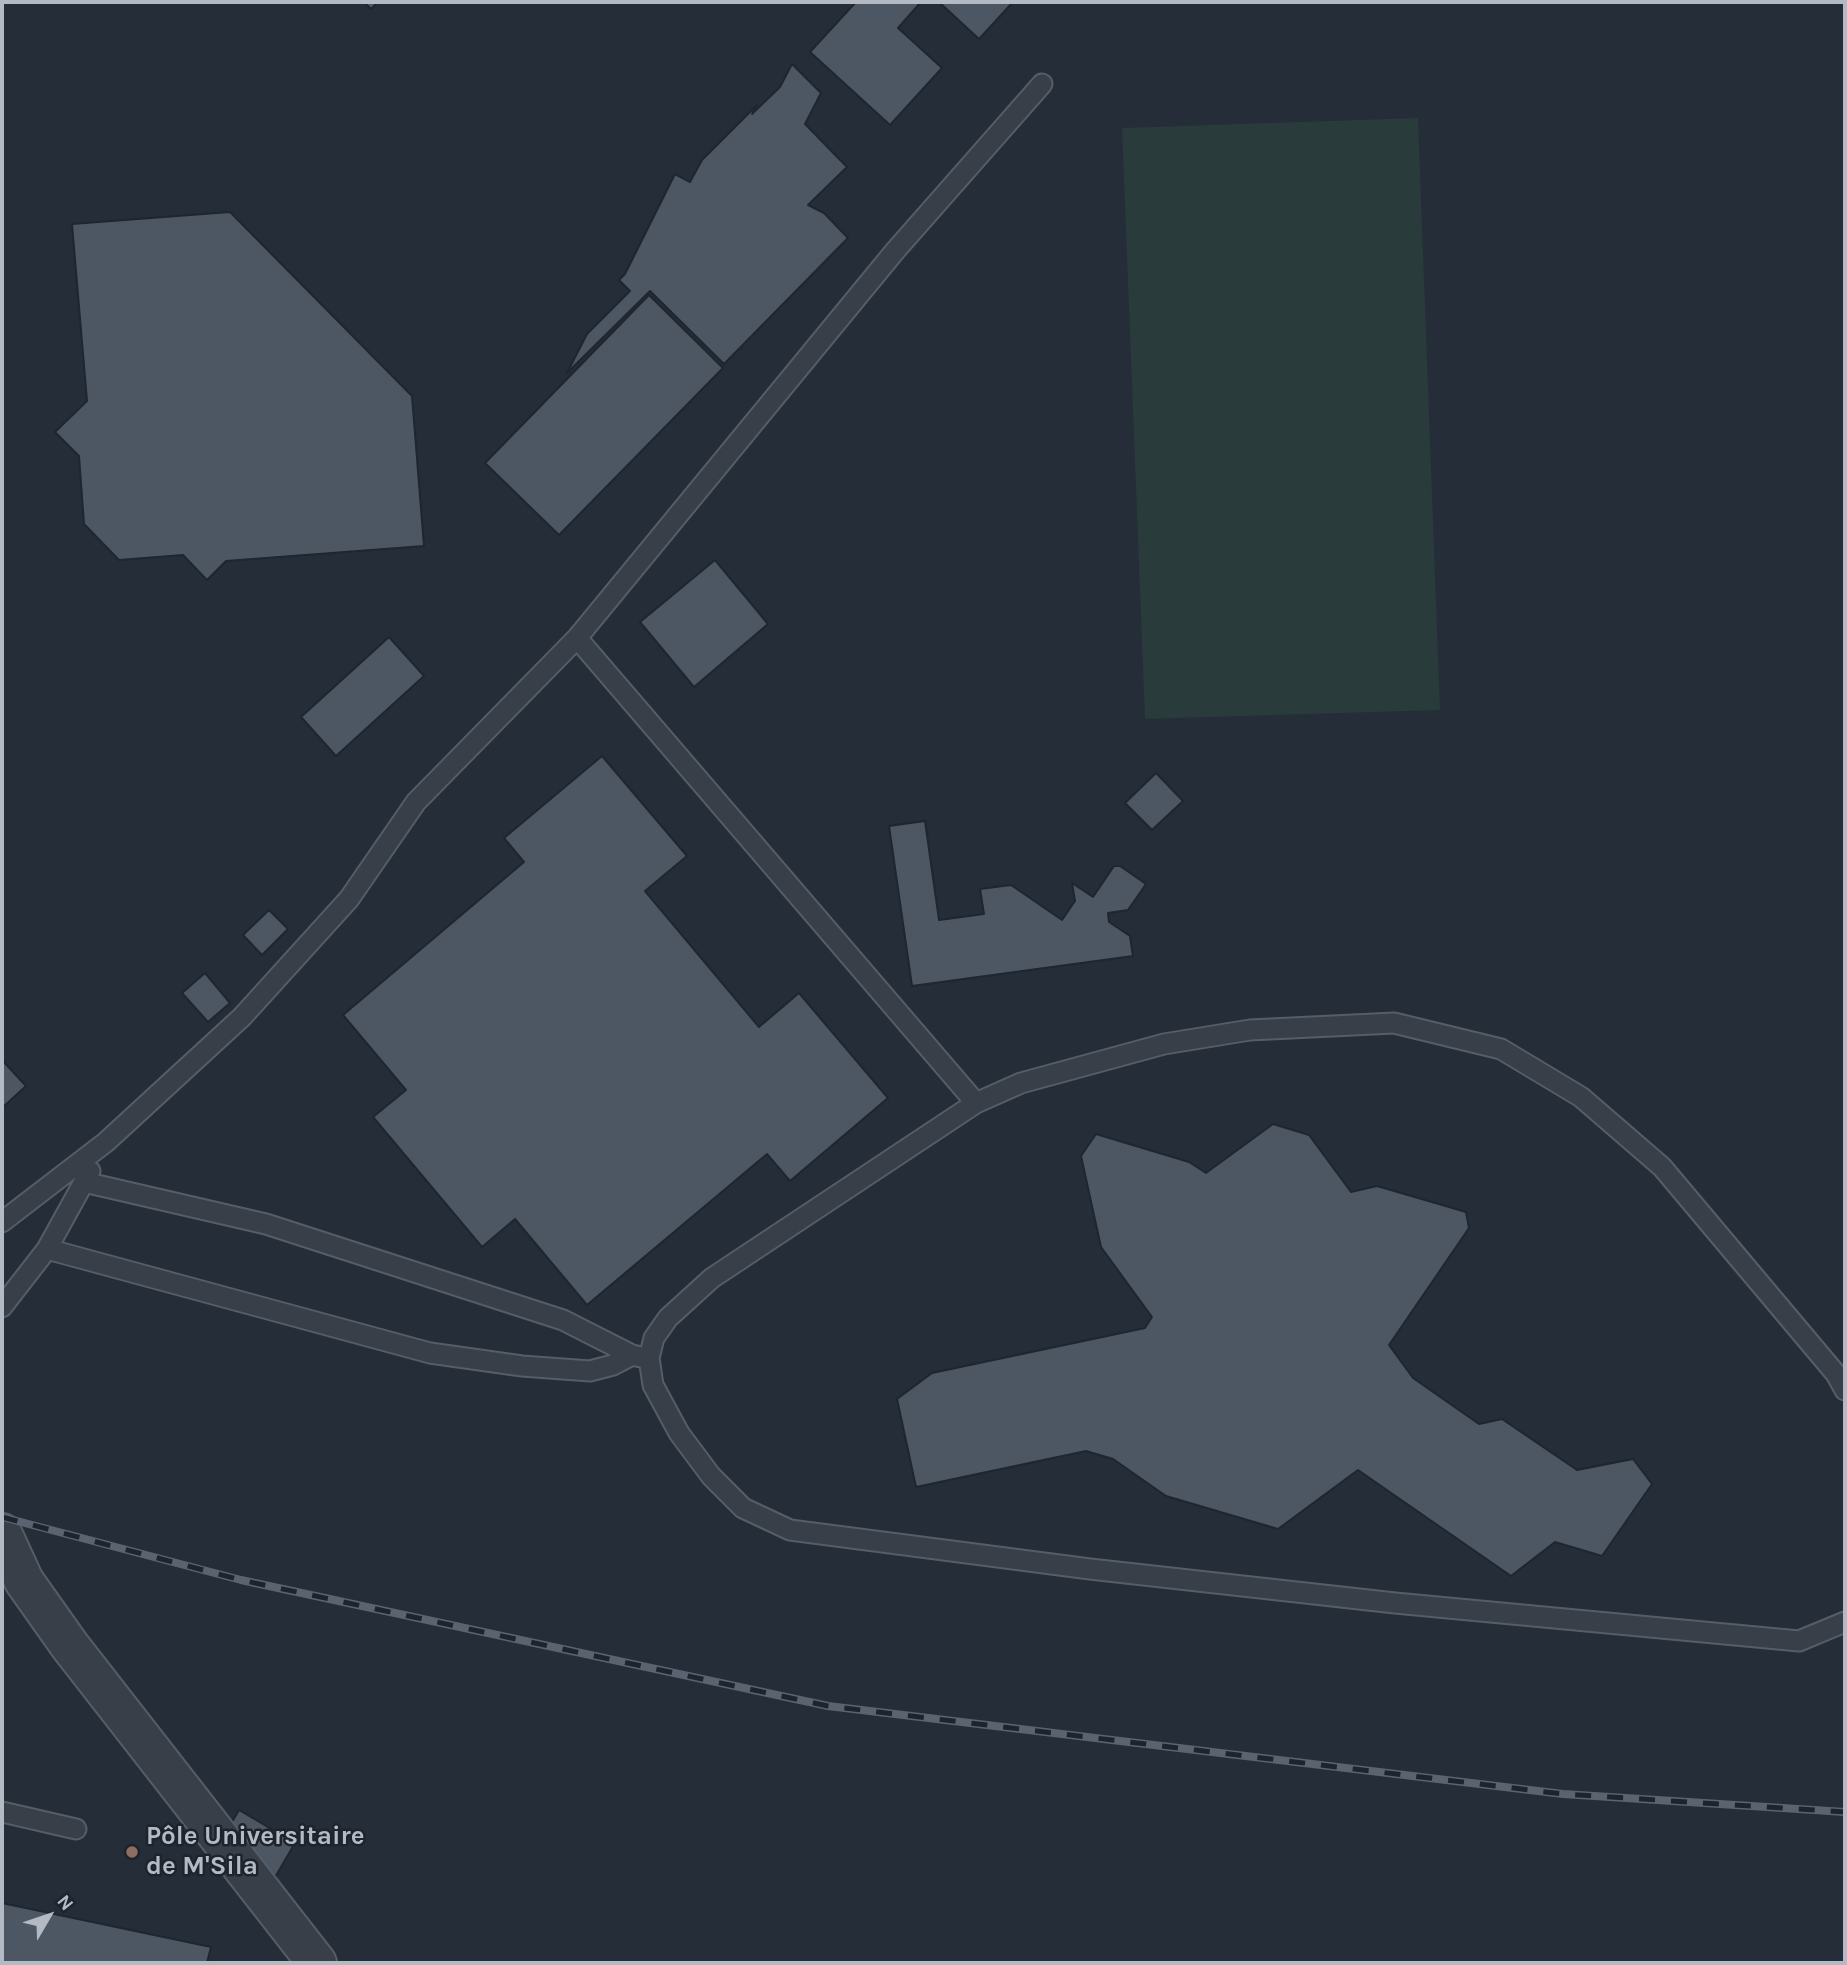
<!DOCTYPE html>
<html>
<head>
<meta charset="utf-8">
<style>
  body { margin:0 }
  #map { position:relative; width:1847px; height:1965px; overflow:hidden; background:#242d38; font-family:Karla,sans-serif }
  canvas { display:block }
  .frame { position:absolute; inset:0; border:4px solid #b3bac4; pointer-events:none }
  .north { position:absolute; left:14px; top:1881px; width:70px; height:70px; -webkit-text-stroke:5px #1d242d; paint-order:stroke; rotate:51deg; font-size:19px; font-weight:700; line-height:28px; text-align:center; color:#b3bac4 }
  .north::after { content:''; display:block; margin:auto; width:24px; height:32px; background:#b3bac4; clip-path:polygon(50% 0,100% 100%,50% 72%,0 100%) }
</style>
</head>
<body>
<div id="map">
<canvas width="1847" height="1965"></canvas>
<div class="frame"></div>
<div class="north">N</div>
</div>
<script>
const ctx = document.querySelector('canvas').getContext('2d');
ctx.lineJoin = 'round';
function fillPath(path, color) { ctx.fillStyle = color; ctx.fill(path, 'evenodd'); }
const shape = rows => new Path2D(rows.map(r => 'M' + r).join(''));
function strokePath(path, color, width, dash) { ctx.strokeStyle = color; ctx.lineWidth = width; ctx.lineCap = dash ? 'butt' : 'round'; ctx.setLineDash(dash || []); ctx.stroke(path); }
function label(font, color, halo, rows, align = 'center') {
  ctx.font = font + ' Karla,sans-serif'; ctx.lineWidth = 5; ctx.setLineDash([]); ctx.textBaseline = 'middle'; ctx.strokeStyle = halo; ctx.fillStyle = color; for (const [text, x, y, turn = 0] of rows) {
    ctx.save(); ctx.translate(x, y); ctx.rotate((+turn || 0) * Math.PI / 180); ctx.textAlign = isNaN(turn) ? turn : align; if (halo) ctx.strokeText(text, 0, 0); ctx.fillText(text, 0, 0); ctx.restore();
  }
}
const green = shape([
  [1418,118,1440,710,1145,719,1122,128]
]);
const building = shape([
  [364,2,378,2,371,9,364,2],
  [856,2,921,2,898,28,942,68,890,125,810,52,856,2],
  [939,2,1013,2,979,39,939,2],
  [792,64,821,93,805,124,847,167,808,205,824,213,848,238,724,364,650,291,567,373,587,334,630,291,619,280,625,274,675,174,690,182,702,160,757,105,752,114,780,87,792,64],
  [230,212,412,396,424,546,226,561,207,580,183,555,119,560,84,524,79,456,55,432,87,401,72,224,230,212],
  [649,295,723,368,559,535,485,463,649,295],
  [715,560,768,624,694,687,640,622,715,560],
  [389,637,424,676,336,756,301,717,389,637],
  [602,756,687,856,645,891,759,1027,799,993,888,1098,790,1181,767,1154,587,1305,515,1219,482,1247,373,1117,406,1090,343,1015,524,862,504,838,602,756],
  [1156,773,1183,801,1152,830,1125,803,1156,773],
  [925,821,939,920,984,914,980,889,1011,885,1062,920,1075,901,1072,883,1093,897,1114,866,1120,866,1146,884,1128,910,1108,913,1109,922,1130,936,1133,956,912,986,889,826,925,821],
  [269,910,288,929,262,955,243,935,269,910],
  [205,973,230,1003,208,1022,182,993,205,973],
  [2,1060,26,1086,2,1108,2,1060],
  [1273,1124,1309,1135,1351,1192,1377,1186,1466,1212,1469,1228,1389,1345,1413,1378,1479,1424,1502,1419,1577,1470,1633,1459,1652,1484,1602,1556,1555,1542,1511,1576,1358,1470,1278,1529,1166,1496,1113,1459,1086,1451,916,1487,897,1399,932,1373,1145,1328,1152,1317,1101,1247,1081,1156,1096,1134,1189,1162,1206,1173,1273,1124],
  [239,1810,295,1843,274,1879,218,1846,239,1810],
  [2,1903,211,1947,207,1963,2,1963,2,1903]
]);
const lane = shape([
  [577,638,976,1103],
  [84,1182,266,1224,563,1320,632,1355,641,1357],
  [2,1222,106,1142,242,1017,349,899,416,802,577,638,895,251,1042,84],
  [47,1249,430,1353,522,1366,590,1371,613,1365,632,1355],
  [2,1307,47,1249,90,1171],
  [1845,1390,1836,1374,1662,1167,1581,1097,1501,1049,1394,1023,1250,1030,1164,1044,1021,1083,976,1103,712,1278,668,1318,654,1338,649,1358,653,1385,679,1433,711,1476,743,1508,790,1530,1090,1569,1395,1603,1799,1641,1845,1622],
  [2,1812,76,1829]
]);
const street = shape([
  [2,1533,24,1581,70,1646,317,1963]
]);
const rail = shape([
  [2,1517,241,1580,828,1706,1563,1794,1845,1812]
]);
const markers = [
  [132,1852,7,"#8d6e63"]
];
const poiNames = [
  ["Pôle Universitaire",146,1837],
  ["de M'Sila",146,1867]
];
fillPath(green, '#293b3b');
fillPath(building, '#4d5763');
strokePath(building, '#1f262f', 2);
strokePath(lane, '#565d66', 23);
strokePath(street, '#565d66', 42);
strokePath(lane, '#383f48', 19);
strokePath(street, '#383f48', 38);
strokePath(rail, '#5a636f', 8);
strokePath(rail, '#1d242d', 5, [16]);
for (const [x, y, r, color] of markers) { const dot = new Path2D(); dot.arc(x, y, r, 0, 2 * Math.PI); ctx.fillStyle = color; ctx.fill(dot); strokePath(dot, '#1d242d', 2.5); }
label('bold 26px', '#b3bac4', '#1d242d', poiNames, 'left');
</script>
</body>
</html>
